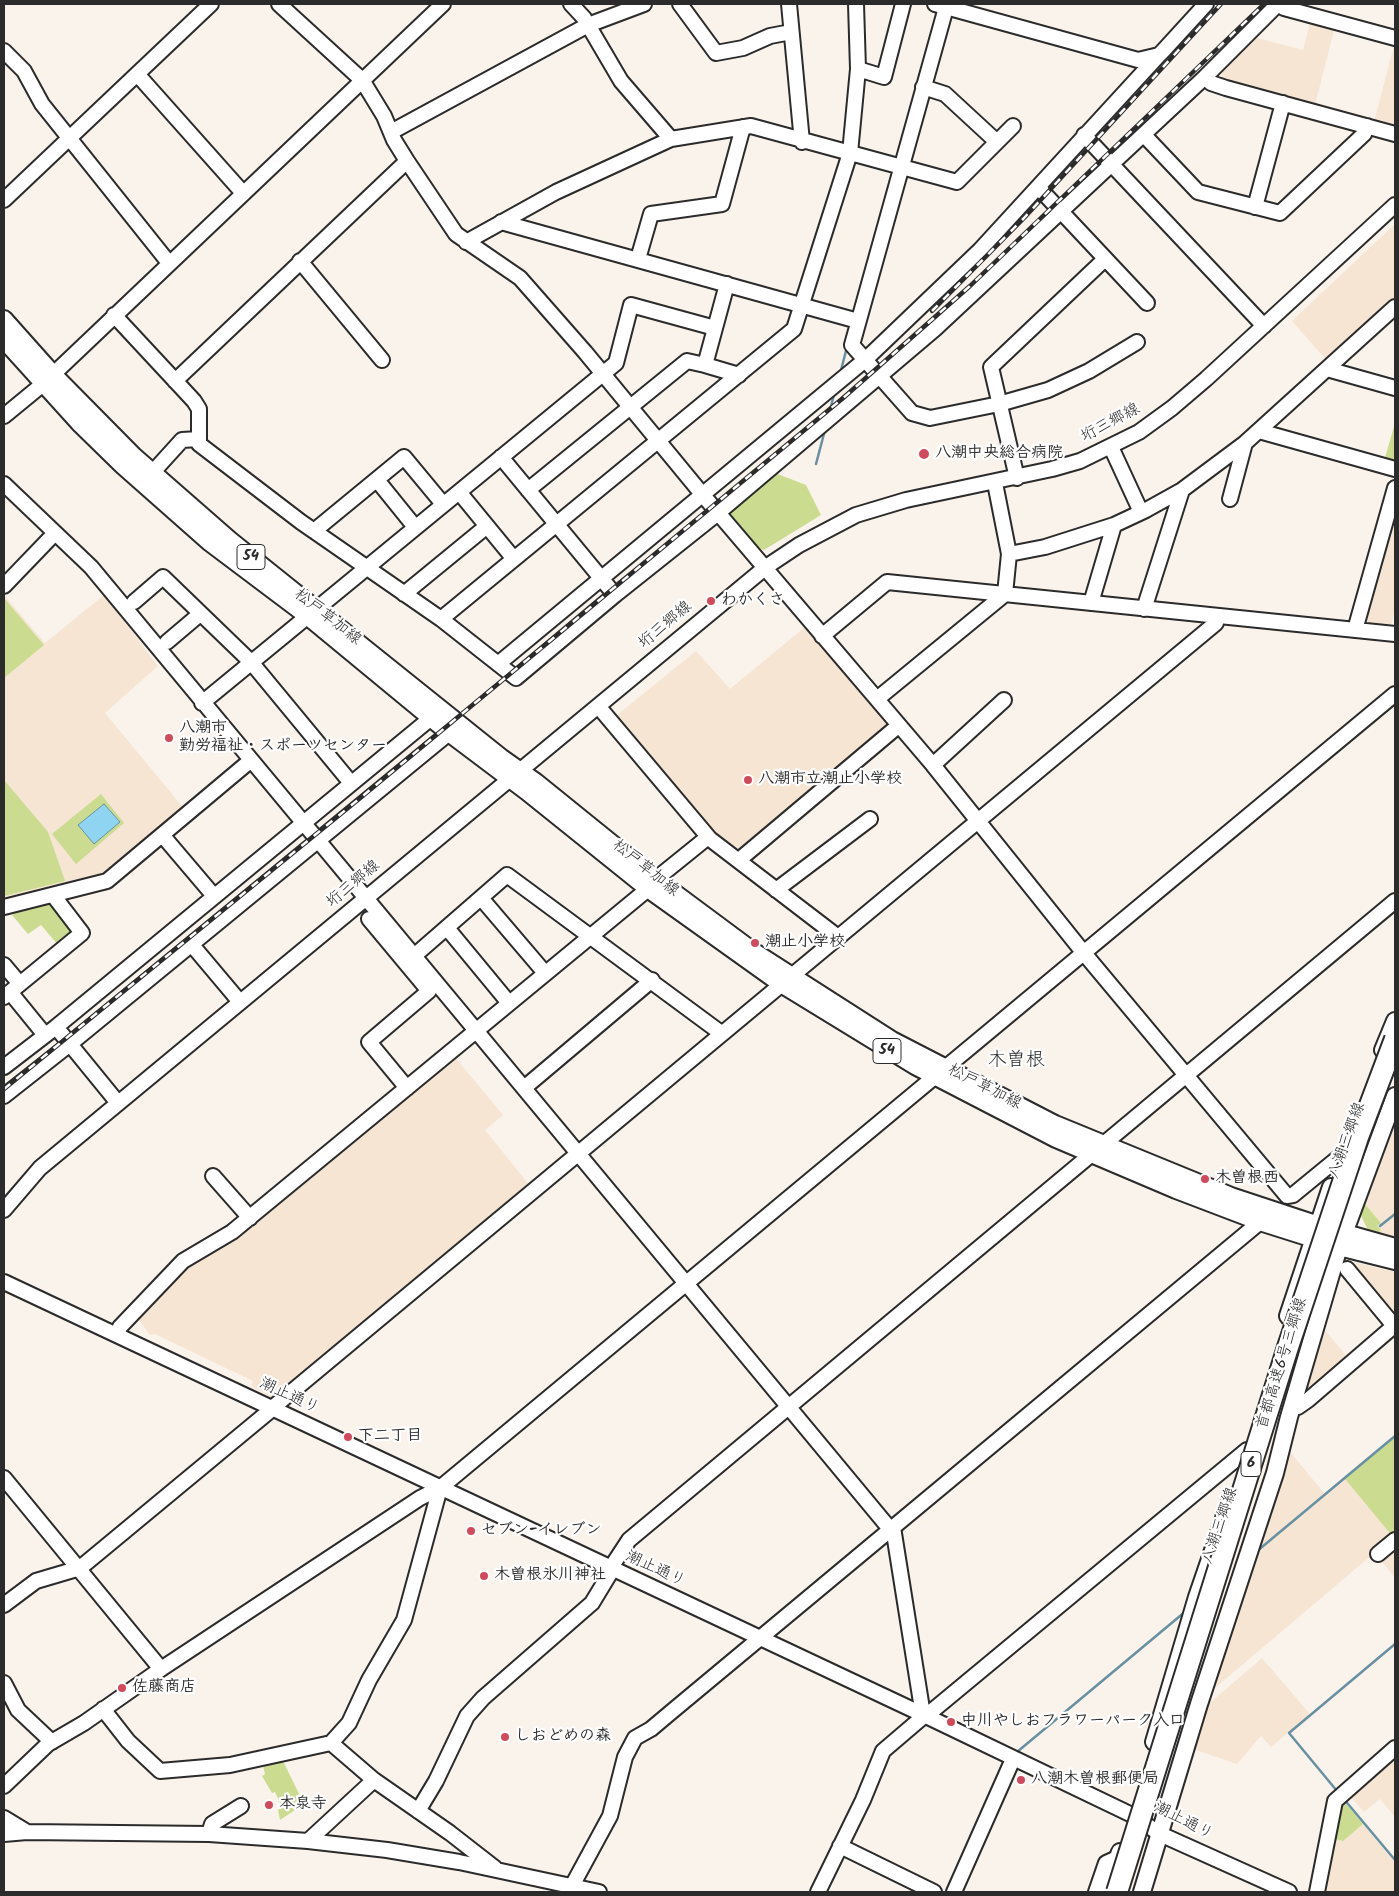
<!DOCTYPE html>
<html>
<head>
<meta charset="utf-8">
<style>
  body { margin:0 }
  #map { position:relative; width:1399px; height:1896px; overflow:hidden; background:#faf3eb; font-family:Kalam,sans-serif }
  canvas { display:block }
  .frame { position:absolute; inset:0; border:5px solid #2b2b2b; pointer-events:none }
</style>
</head>
<body>
<div id="map">
<canvas width="1399" height="1896"></canvas>
<div class="frame"></div>
</div>
<script>
const ctx = document.querySelector('canvas').getContext('2d');
ctx.lineJoin = 'round';
function fillPath(path, color) { ctx.fillStyle = color; ctx.fill(path, 'evenodd'); }
const shape = rows => new Path2D(rows.map(r => 'M' + r).join(''));
function strokePath(path, color, width, dash) { ctx.strokeStyle = color; ctx.lineWidth = width; ctx.lineCap = dash ? 'butt' : 'round'; ctx.setLineDash(dash || []); ctx.stroke(path); }
function label(font, color, halo, rows, align = 'center') {
  ctx.font = font + ' Kalam,"Klee One",sans-serif'; ctx.lineWidth = 4.5; ctx.setLineDash([]); ctx.textBaseline = 'middle'; ctx.strokeStyle = halo; ctx.fillStyle = color; for (const [text, x, y, turn = 0] of rows) {
    ctx.save(); ctx.translate(x, y); ctx.rotate((+turn || 0) * Math.PI / 180); ctx.textAlign = isNaN(turn) ? turn : align; if (halo) ctx.strokeText(text, 0, 0); ctx.fillText(text, 0, 0); ctx.restore();
  }
}
const built = shape([
  [1311,19,1335,26,1315,105,1222,79,1222,73,1257,38,1303,50],
  [1395,42,1395,127,1374,122],
  [1395,224,1395,301,1328,362,1292,321],
  [1395,505,1395,608,1390,630,1362,626],
  [4,595,45,643,104,595,158,666,105,713,186,811,102,877,4,900],
  [805,627,891,727,742,851,713,833,617,715,696,651,730,689],
  [453,1055,503,1115,485,1130,530,1186,276,1400,251,1386,253,1381,155,1334,150,1335,136,1316,186,1262],
  [1395,1120,1395,1237,1379,1233,1380,1230,1377,1226,1381,1223,1364,1203],
  [1357,1263,1395,1272,1395,1317,1352,1265],
  [1323,1328,1349,1359,1306,1395,1303,1394],
  [1286,1447,1324,1493,1254,1553],
  [1345,1479,1393,1537,1215,1688,1211,1688,1252,1557],
  [1395,1546,1395,1578,1380,1559],
  [1262,1658,1310,1714,1271,1747,1261,1736,1237,1764,1193,1749,1205,1707],
  [1395,1752,1395,1817,1380,1799,1364,1812,1347,1793],
  [1363,1824,1395,1863,1395,1892,1320,1892,1331,1838,1343,1841]
]);
const green = shape([
  [1395,423,1395,464,1384,461],
  [775,473,806,485,821,515,764,550,759,548,727,514],
  [4,598,44,645,4,678],
  [4,780,48,832,65,881,4,896],
  [101,794,124,823,76,864,52,834],
  [50,903,73,930,58,945,41,925,28,934,12,915,17,911],
  [1364,1203,1381,1223,1377,1226,1381,1230,1379,1233,1368,1230,1360,1214],
  [1395,1437,1395,1535,1393,1537,1345,1479],
  [281,1757,304,1804,280,1820,278,1810,282,1807,275,1792,272,1793,262,1776,265,1774,262,1761],
  [1341,1798,1363,1824,1343,1841,1331,1838]
]);
const water = shape([
  [104,804,120,822,94,844,78,825,104,804]
]);
const stream = shape([
  [896,161,938,10],
  [840,374,847,347],
  [830,410,835,391],
  [816,464,825,430],
  [1380,1226,1395,1214],
  [1256,1552,1395,1436],
  [1017,1752,1186,1611],
  [1337,1791,1289,1733,1395,1644],
  [1343,1798,1395,1860]
]);
const minor = shape([
  [279,4,362,80,384,116,394,140,407,161,456,234,520,278,585,352,702,494,933,765,1083,952,1282,1190,1287,1196,1293,1195,1343,1154],
  [571,4,584,18,621,81,671,139],
  [680,4,716,53,743,48,770,36,791,32],
  [789,4,802,142],
  [935,4,1138,60,1159,55,1163,51,1206,4],
  [947,4,852,345,912,413,930,418,999,404,1048,390,1089,371,1137,342],
  [1279,4,1284,8,1395,38],
  [4,51,24,71,42,104,169,263],
  [858,69,884,77,903,4],
  [137,74,243,193],
  [1205,77,1211,83,1226,88,1395,134],
  [923,87,945,94,997,142],
  [391,132,588,25,644,4],
  [1084,135,1264,326],
  [1144,135,1198,192,1280,213,1364,134,1367,126],
  [1038,187,1147,303],
  [4,200,211,4],
  [1255,207,1283,103],
  [501,222,858,321],
  [466,242,556,192,671,139,751,126,957,182,1013,126],
  [638,259,651,214,722,204,743,127],
  [300,261,382,360],
  [727,284,705,365,739,375],
  [114,315,194,401,199,409,199,444,301,522,441,619,516,678,615,595,501,457],
  [1327,369,1395,388],
  [175,381,407,161],
  [4,416,43,384,443,4],
  [1259,431,1395,469],
  [1111,447,1141,512],
  [153,472,182,440,199,439],
  [1017,478,991,367,1105,259],
  [377,480,415,527],
  [4,484,91,567,890,1529],
  [528,490,687,361,705,365],
  [459,492,514,559],
  [1230,499,1245,443],
  [314,531,404,457,443,504],
  [1009,554,1045,547,1114,525,1146,510,1182,490,1245,443,1395,307],
  [4,586,55,533],
  [404,594,487,526],
  [615,595,718,513,935,329,1205,77,1278,4],
  [134,602,163,577,251,662,351,783],
  [1091,603,1114,525],
  [1144,609,1182,490],
  [441,619,794,329,850,153,858,69,856,4],
  [1355,630,1395,488],
  [822,636,887,582,1395,634],
  [167,642,200,614],
  [498,664,865,360,980,250,1159,55],
  [877,699,1005,594,1009,554,995,483],
  [202,703,616,363,631,305,715,328],
  [598,706,710,839,838,937],
  [933,765,1004,700],
  [163,836,214,896],
  [739,860,898,726],
  [656,879,708,837],
  [776,890,870,819],
  [481,898,545,973],
  [4,907,107,881,250,761],
  [369,919,429,991,369,1042,407,1088],
  [447,928,509,1003],
  [192,945,240,1002],
  [414,956,507,875,721,1033],
  [4,965,20,984],
  [10,992,45,1035],
  [4,997,82,933,53,895],
  [56,1027,118,1103],
  [4,1067,56,1027,431,718],
  [524,1088,652,980],
  [4,1096,70,1044,449,733],
  [213,1176,250,1218],
  [4,1210,40,1168,766,567,799,545,856,515,906,500,1052,469,1080,461,1139,432,1172,408,1206,379,1395,205],
  [1347,1269,1395,1327],
  [4,1282,926,1716,1132,1815,1160,1834,1289,1892],
  [117,1335,120,1327,183,1261,232,1232,648,889],
  [1292,1407,1298,1407,1308,1400,1395,1325],
  [271,1409,1216,623,1217,616],
  [4,1478,161,1669],
  [893,1527,923,1715],
  [1378,1554,1395,1540],
  [610,1569,629,1540,1395,901],
  [4,1605,36,1581,80,1568,272,1409],
  [4,1683,18,1710,52,1742],
  [103,1709,128,1741,160,1771,230,1765,331,1743,349,1723,369,1680,404,1620,440,1488],
  [926,1716,1247,1450],
  [331,1743,374,1780,450,1833,495,1868],
  [4,1786,48,1744,84,1723,161,1669,420,1498,440,1488,1395,694],
  [418,1811,436,1781,467,1716,483,1698,592,1603,612,1570],
  [4,1818,27,1832,209,1834,308,1841,387,1850,459,1862,599,1892],
  [4,1834,27,1832],
  [209,1834,212,1824,241,1806],
  [308,1841,374,1780],
  [840,1846,934,1892],
  [572,1886,610,1816,625,1757,635,1738,651,1729,670,1713,1260,1222],
  [818,1892,863,1800,883,1751,924,1716],
  [954,1892,1013,1759],
  [1096,1892,1106,1863,1117,1858],
  [1317,1892,1335,1801,1395,1748]
]);
const major = shape([
  [4,319,53,374,134,456,230,540,502,758,536,782,656,879,753,951,892,1040,1055,1124,1231,1196,1331,1229,1395,1247],
  [4,340,79,423,123,466,209,542,306,615,449,733,526,791,648,889,781,984,915,1066,1056,1139,1176,1190,1260,1222,1339,1247,1395,1261],
  [1383,1050,1395,1021],
  [1288,1316,1331,1187],
  [1154,1742,1197,1597,1230,1501],
  [1106,1892,1120,1852],
  [1142,1892,1199,1704,1275,1473,1289,1417,1339,1247,1395,1096]
]);
const rail = shape([
  [932,311,1024,218,1221,4],
  [4,1089,359,799,842,399,970,286,1264,4]
]);
const highwayBridge = shape([
  [1117,1892,1288,1347,1358,1137,1395,1039]
]);
const markers = [
  [924,454,6,"#d1495b"],
  [711,601,5,"#d1495b"],
  [169,738,5,"#d1495b"],
  [748,780,5,"#d1495b"],
  [755,943,5,"#d1495b"],
  [1205,1179,5,"#d1495b"],
  [348,1437,5,"#d1495b"],
  [471,1531,5,"#d1495b"],
  [484,1576,5,"#d1495b"],
  [122,1688,5,"#d1495b"],
  [951,1722,5,"#d1495b"],
  [505,1737,5,"#d1495b"],
  [1021,1780,5,"#d1495b"],
  [269,1805,5,"#d1495b"]
];
const shields = [
  [251,557,28],
  [887,1051,28],
  [1251,1464,20]
];
const shieldNames = [
  ["54",251,557],
  ["54",887,1051],
  ["6",1251,1464]
];
const streetNames = [
  ["垳三郷線",1111,424,-28],
  ["松戸草加線",327,618,38],
  ["垳三郷線",666,626,-40],
  ["松戸草加線",645,869,39],
  ["垳三郷線",354,885,-40],
  ["松戸草加線",984,1088,27],
  ["八潮三郷線",1348,1141,-70],
  ["首都高速6号三郷線",1283,1364,-73],
  ["潮止通り",289,1397,25],
  ["八潮三郷線",1221,1526,-71],
  ["潮止通り",655,1570,25],
  ["潮止通り",1183,1822,27]
];
const poiNames = [
  ["八潮中央総合病院",935,454],
  ["わかくさ",721,601],
  ["八潮市",179,729],
  ["勤労福祉・スポーツセンター",179,747],
  ["八潮市立潮止小学校",758,780],
  ["潮止小学校",765,943],
  ["木曽根西",1215,1179],
  ["下二丁目",358,1437],
  ["セブン-イレブン",481,1531],
  ["木曽根氷川神社",494,1576],
  ["佐藤商店",132,1688],
  ["中川やしおフラワーパーク入口",961,1722],
  ["しおどめの森",515,1737],
  ["八潮木曽根郵便局",1031,1780],
  ["本泉寺",279,1805]
];
const quarterNames = [
  ["木曽根",1016,1062]
];
fillPath(built, '#f5e5d2');
fillPath(green, '#cbdc90');
fillPath(water, '#8fd4f1');
strokePath(water, '#6790a2', 1);
strokePath(stream, '#6790a2', 2.5);
strokePath(minor, '#2b2b2b', 18);
strokePath(major, '#2b2b2b', 20);
strokePath(minor, '#fff', 14);
strokePath(major, '#fff', 16);
strokePath(rail, '#2b2b2b', 4.5);
strokePath(rail, '#fff', 2.5, [8]);
strokePath(highwayBridge, '#2b2b2b', 24, []);
strokePath(highwayBridge, '#fff', 20);
for (const [x, y, r, color] of markers) { const dot = new Path2D(); dot.arc(x, y, r, 0, 2 * Math.PI); ctx.fillStyle = color; ctx.fill(dot); strokePath(dot, '#fff', 2); }
for (const [x, y, w] of shields) { const box = new Path2D(); box.roundRect(x - w / 2, y - 12.5, w, 25, 4); ctx.fillStyle = '#fff'; ctx.fill(box); strokePath(box, '#2b2b2b', 1); }
label('bold 15px', '#2b2b2b', null, shieldNames);
label('16px', '#2b2b2b', '#fff', streetNames);
label('bold 16px', '#2b2b2b', '#fff', poiNames, 'left');
label('19px', '#2b2b2b', '#fff', quarterNames);
</script>
</body>
</html>
